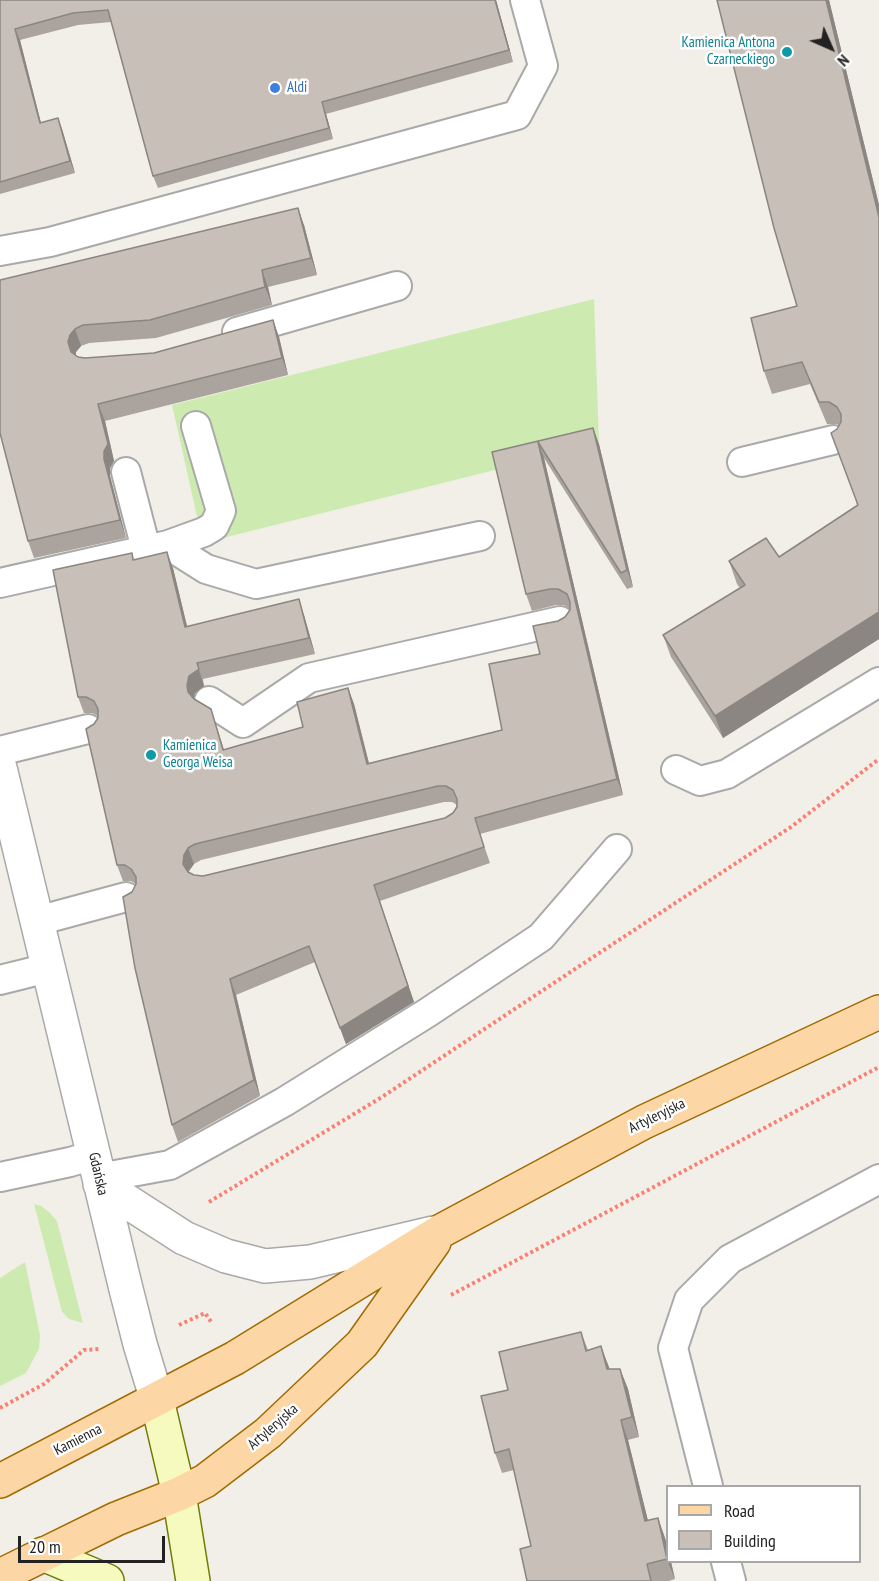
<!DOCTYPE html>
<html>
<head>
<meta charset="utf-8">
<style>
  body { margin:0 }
  #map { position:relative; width:879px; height:1581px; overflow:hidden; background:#f2efe9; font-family:"PT Sans Narrow",sans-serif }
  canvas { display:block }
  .legend { position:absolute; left:666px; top:1485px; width:195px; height:78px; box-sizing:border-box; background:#fff; border:2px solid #a7a7a7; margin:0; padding:8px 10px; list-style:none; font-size:18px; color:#222 }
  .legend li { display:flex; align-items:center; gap:12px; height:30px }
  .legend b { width:30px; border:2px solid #a7a7a7 }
  .north { position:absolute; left:801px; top:18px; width:60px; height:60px; -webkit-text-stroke:4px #fff; paint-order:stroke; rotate:135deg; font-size:16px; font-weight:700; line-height:24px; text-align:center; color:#222 }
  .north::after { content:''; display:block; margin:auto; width:21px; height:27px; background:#222; clip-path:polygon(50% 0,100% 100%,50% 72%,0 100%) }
  .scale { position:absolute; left:18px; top:1536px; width:147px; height:27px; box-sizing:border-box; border:3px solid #222; border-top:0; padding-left:8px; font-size:18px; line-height:21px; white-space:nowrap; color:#222; -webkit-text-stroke:4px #fff; paint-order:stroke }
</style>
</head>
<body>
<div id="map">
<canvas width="879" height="1581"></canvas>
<ul class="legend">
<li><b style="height:8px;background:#fcd6a4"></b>Road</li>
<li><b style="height:16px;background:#c7bfb8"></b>Building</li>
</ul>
<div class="north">N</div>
<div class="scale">20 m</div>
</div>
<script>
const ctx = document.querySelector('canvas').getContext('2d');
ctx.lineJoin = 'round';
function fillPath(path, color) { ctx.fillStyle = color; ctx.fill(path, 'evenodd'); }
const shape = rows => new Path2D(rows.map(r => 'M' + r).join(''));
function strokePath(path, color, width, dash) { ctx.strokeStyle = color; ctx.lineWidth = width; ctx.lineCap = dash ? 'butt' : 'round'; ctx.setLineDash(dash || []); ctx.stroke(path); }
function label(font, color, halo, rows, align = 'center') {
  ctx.font = font + ' "PT Sans Narrow",sans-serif'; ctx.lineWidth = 5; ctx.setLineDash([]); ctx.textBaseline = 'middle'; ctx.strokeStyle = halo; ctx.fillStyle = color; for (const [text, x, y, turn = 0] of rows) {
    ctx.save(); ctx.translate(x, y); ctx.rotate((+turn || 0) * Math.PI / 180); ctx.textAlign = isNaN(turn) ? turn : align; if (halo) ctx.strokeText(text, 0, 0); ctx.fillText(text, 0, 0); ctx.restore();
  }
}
const grass = shape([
  [594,299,599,444,203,543,172,405],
  [34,1204,41,1206,49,1212,57,1221,83,1323,69,1319,62,1312],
  [25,1262,40,1335,39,1349,26,1373,0,1386,0,1278]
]);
const path = shape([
  [209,1202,382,1097,578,967,791,827,879,759],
  [451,1295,879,1067],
  [179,1325,205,1313,212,1323],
  [0,1408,44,1384,84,1350,99,1349]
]);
const service = shape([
  [0,251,50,242,517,115,543,66,525,0],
  [237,332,397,286],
  [742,462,833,440],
  [126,472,146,549],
  [168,545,204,532,214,526,221,511,196,426],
  [0,583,168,545,206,569,256,584,480,536],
  [209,701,243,723,309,678,560,621],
  [0,751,88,729],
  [676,770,700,781,727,774,879,682],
  [37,921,126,897],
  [0,980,48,968],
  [0,1177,70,1162,94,1155],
  [99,1178,170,1165,284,1102,427,1013,541,937,617,849],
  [708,1486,673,1348,689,1300,730,1259,879,1179],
  [726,1562,731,1581]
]);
const tertiary = shape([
  [0,768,126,1289,140,1344,157,1400],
  [100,1184,184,1238,226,1256,265,1266,310,1262,433,1233]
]);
const secondary = shape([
  [157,1400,179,1494,193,1581],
  [43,1554,107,1581]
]);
const primary = shape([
  [0,1481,235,1358,441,1231,644,1122,879,1012],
  [0,1576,116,1519,179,1494,205,1481,268,1433,362,1344,434,1242]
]);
const wall = shape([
  [0,0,496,0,513,62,326,114,333,139,158,188,153,176,111,22,78,25,20,40,41,123,62,129,75,173,0,194],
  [829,0,879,205,879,639,723,738,671,657,663,635,740,588,737,584,729,561,779,557,857,505,837,429,839,425,837,424,827,424,810,384,772,394,764,371,797,306],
  [304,225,317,275,268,287,272,305,156,338,89,343,81,346,76,352,76,355,78,357,85,358,154,353,273,320,279,337,288,375,105,421,114,461,110,468,110,476,126,538,34,558,28,541,0,280],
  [593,428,599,444,633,587,627,589,544,458,623,795,480,834,490,863,380,901,414,1002,346,1044,315,962,236,995,260,1096,178,1142,172,1125,132,892,136,884,131,881,123,881,117,865,94,724,98,716,92,713,84,713,78,697,132,553,134,559,173,568,187,626,304,615,315,654,203,679,204,686,195,693,193,698,211,709,224,750,303,727,348,688,354,704,369,763,502,730,540,654,558,621,565,617,570,609,564,605,556,605,532,611,526,594,492,452],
  [444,802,452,802,457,805,453,813,445,818,203,876,194,875,189,873,189,871,194,864,201,860],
  [581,1332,588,1350,609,1369,620,1369,628,1389,639,1437,628,1440,648,1521,658,1518,665,1538,668,1549,668,1562,671,1562,675,1579,669,1581,527,1581,531,1546,514,1470,502,1473,495,1453,508,1390]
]);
const shadedWall = shape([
  [495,0,496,0,513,62,509,50],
  [826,0,829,0,879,205,879,217],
  [15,29,20,40,44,135,40,123],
  [322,102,326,114,333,139,329,128],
  [58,118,62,129,75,173,70,161],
  [298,208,304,225,317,275,311,258],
  [262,270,268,287,272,305,265,287],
  [273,320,279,337,288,375,282,358],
  [75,329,81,346,76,352,75,360,68,342,70,335],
  [98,404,105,421,114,461,110,468,110,476,126,538,120,520,104,459],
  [593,428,599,444,633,587,627,570],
  [538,442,544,458,623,795,617,779],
  [167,552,173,568,191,643,185,627],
  [299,599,304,615,315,654,309,638],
  [879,612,879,639,723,738,715,716],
  [197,663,204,686,195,693,193,701,188,692,187,685,189,676],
  [348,688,354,704,373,780,367,764],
  [211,709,216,725,229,766,223,750],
  [188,848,194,864,189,871,189,880,183,864,184,855],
  [374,885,414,1002,346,1044,340,1028],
  [230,979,236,995,260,1096,254,1080],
  [601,1346,609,1367,614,1389,607,1369],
  [620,1369,628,1389,639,1437,632,1417],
  [621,1420,628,1440,653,1541,645,1521],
  [658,1518,665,1538,668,1549,668,1559],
  [668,1562,671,1562,675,1579]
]);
const building = shape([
  [0,0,495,0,509,50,322,102,329,128,153,176,108,10,73,13,15,29,40,123,58,118,70,161,0,182,0,0],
  [717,0,826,0,879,217,879,612,715,716,663,635,745,585,729,561,766,538,779,557,858,505,831,433,837,429,841,422,841,414,837,407,829,402,819,402,802,362,764,371,751,318,797,306,774,228,717,0],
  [298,208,311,258,262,270,265,287,150,320,83,325,75,329,70,335,68,342,71,352,78,357,85,358,154,353,273,320,282,358,98,404,108,444,104,451,104,459,120,520,28,541,0,433,0,280,298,208],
  [593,428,627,570,621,573,538,442,617,779,475,818,484,847,374,885,408,986,340,1028,309,946,230,979,254,1080,172,1125,135,968,123,897,132,892,136,884,136,877,131,869,125,865,117,865,86,729,94,724,98,718,98,709,94,701,86,697,78,697,53,570,132,553,133,560,167,552,185,627,299,599,309,638,197,663,199,669,189,676,187,685,188,692,194,699,211,709,223,750,303,727,297,702,348,688,367,764,502,730,489,664,540,654,533,626,558,621,565,617,570,610,570,602,567,594,558,589,550,589,526,594,492,452,593,428],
  [438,786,446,786,453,790,457,799,457,807,453,813,445,818,203,876,194,875,188,872,183,864,184,855,188,848,195,844,438,786],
  [581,1332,586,1351,601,1346,607,1369,620,1369,632,1417,621,1420,645,1521,658,1518,667,1559,647,1564,651,1581,527,1581,520,1549,531,1546,509,1449,495,1453,481,1396,508,1390,499,1352,581,1332]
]);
const markers = [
  [787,52,6,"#0f9aa8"],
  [275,88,6,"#3f7fe0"],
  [151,755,6,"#0f9aa8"]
];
const cultureNames = [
  ["Kamienica Antona",775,43],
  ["Czarneckiego",775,60],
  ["Kamienica",163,746,"left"],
  ["Georga Weisa",163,763,"left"]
];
const shopNames = [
  ["Aldi",287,88]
];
const streetNames = [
  ["Artyleryjska",657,1116,-26],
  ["Gdańska",98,1174,77],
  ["Artyleryjska",273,1427,-41],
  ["Kamienna",78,1440,-27]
];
fillPath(grass, '#cdebb0');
strokePath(service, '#a9a9a9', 32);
strokePath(tertiary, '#a9a9a9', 36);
strokePath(secondary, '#707d05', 36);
strokePath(primary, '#a06b00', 36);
strokePath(path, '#fa8072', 4, [3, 3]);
strokePath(service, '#fff', 28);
strokePath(tertiary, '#fff', 33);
strokePath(secondary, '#f7fabf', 33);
strokePath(primary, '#fcd6a4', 33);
fillPath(wall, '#aba49e');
fillPath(shadedWall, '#8b8681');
fillPath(building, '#c7bfb8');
strokePath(building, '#8b8681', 1.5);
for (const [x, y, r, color] of markers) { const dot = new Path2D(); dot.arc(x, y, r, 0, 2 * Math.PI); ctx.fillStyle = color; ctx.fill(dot); strokePath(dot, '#fff', 2); }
label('15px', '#0d838f', '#fff', cultureNames, 'right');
label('15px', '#366cbe', '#fff', shopNames, 'left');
label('15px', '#222', '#fff', streetNames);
</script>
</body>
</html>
